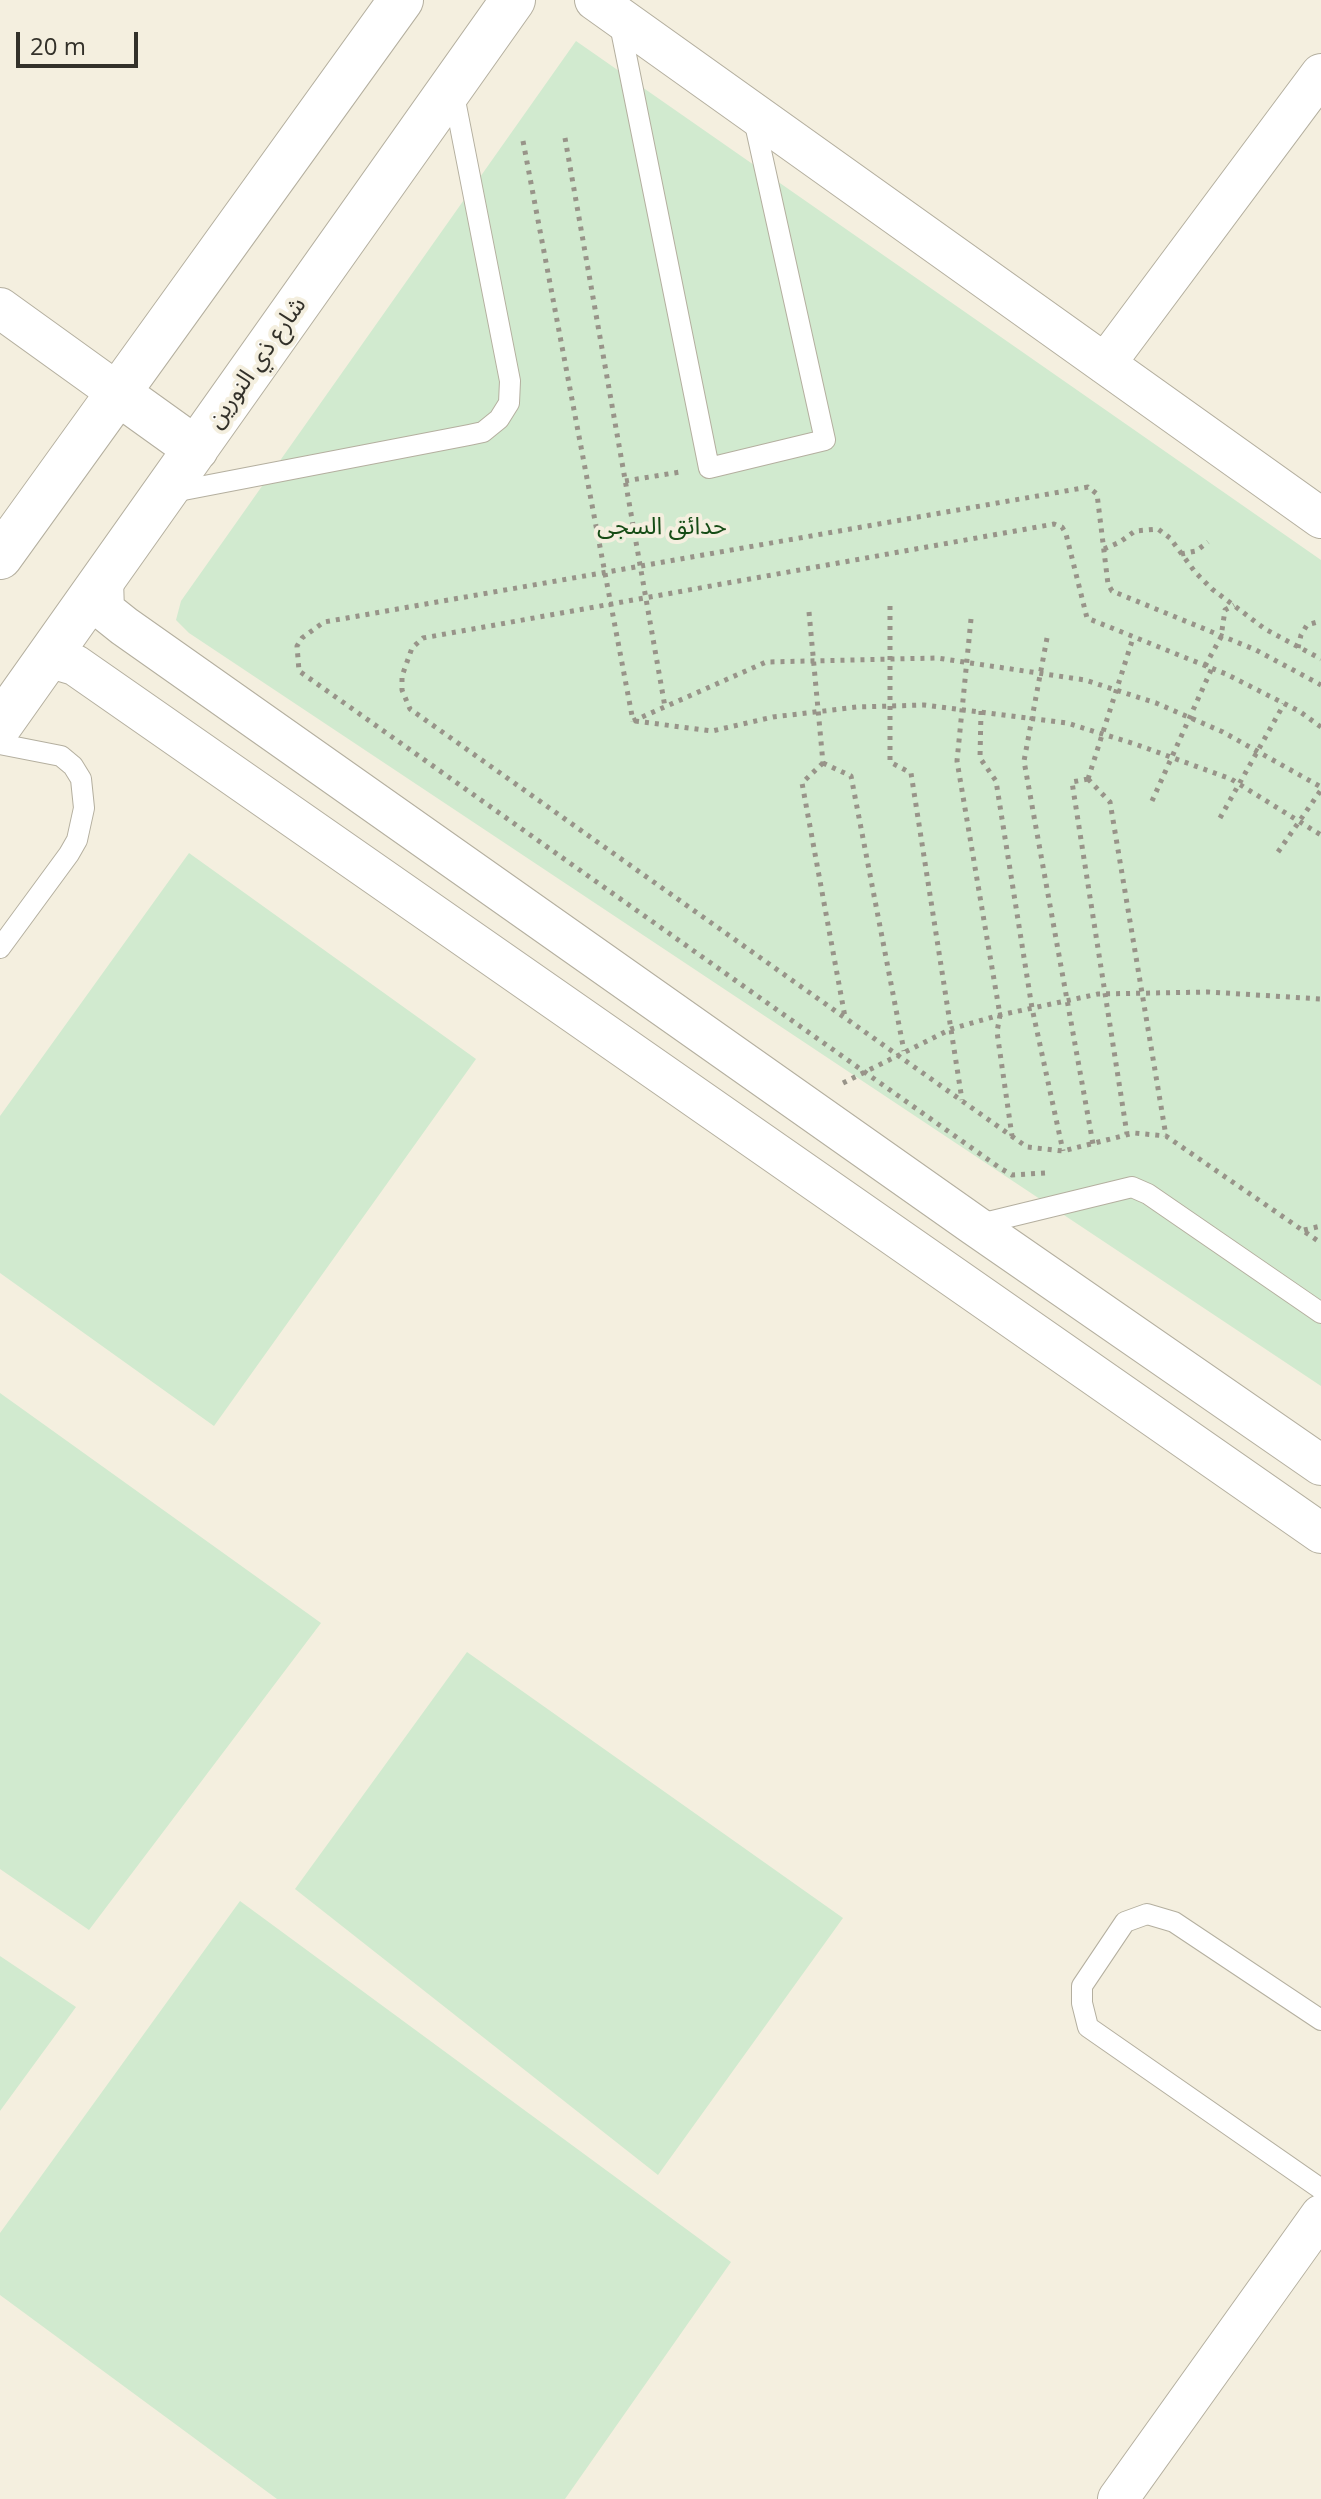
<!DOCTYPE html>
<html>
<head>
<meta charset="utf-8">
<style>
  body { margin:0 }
  #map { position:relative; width:1321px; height:2499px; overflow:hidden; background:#f4efdf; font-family:"Open Sans",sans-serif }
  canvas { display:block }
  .scale { position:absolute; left:16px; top:32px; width:122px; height:36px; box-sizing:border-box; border:4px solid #33312a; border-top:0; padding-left:10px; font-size:24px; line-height:28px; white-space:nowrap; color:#33312a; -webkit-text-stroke:6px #f4efdf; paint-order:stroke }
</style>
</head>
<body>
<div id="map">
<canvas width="1321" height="2499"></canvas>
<div class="scale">20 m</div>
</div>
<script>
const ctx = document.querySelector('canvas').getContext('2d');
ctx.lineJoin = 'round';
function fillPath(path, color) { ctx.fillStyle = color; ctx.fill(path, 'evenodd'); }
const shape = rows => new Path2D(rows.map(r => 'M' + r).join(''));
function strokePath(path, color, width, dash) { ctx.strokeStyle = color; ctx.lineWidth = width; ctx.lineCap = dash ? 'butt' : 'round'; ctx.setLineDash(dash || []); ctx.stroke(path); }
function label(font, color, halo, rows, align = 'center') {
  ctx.font = font + ' "Open Sans","Noto Sans Arabic",sans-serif'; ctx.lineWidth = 8; ctx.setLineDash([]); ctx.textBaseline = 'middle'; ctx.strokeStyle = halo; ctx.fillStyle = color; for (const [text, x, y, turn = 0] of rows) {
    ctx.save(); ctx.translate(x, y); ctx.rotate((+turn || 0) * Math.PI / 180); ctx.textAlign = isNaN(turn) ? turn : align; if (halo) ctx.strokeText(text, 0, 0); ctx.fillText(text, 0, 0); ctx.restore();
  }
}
const green = shape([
  [576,41,1321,560,1321,1386,189,633,176,620,181,601],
  [189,853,476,1059,214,1426,0,1273,0,1116],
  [0,1393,321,1623,89,1930,0,1869],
  [467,1652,843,1918,658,2175,295,1889],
  [240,1901,731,2262,565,2499,277,2499,0,2295,0,2233],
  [0,1956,76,2007,0,2111]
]);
const path = shape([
  [565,138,665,707],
  [523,141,633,721],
  [625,481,680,472],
  [1104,549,1120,542,1135,531,1158,529,1170,538,1195,572,1212,589,1265,629,1321,659],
  [1181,554,1196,551,1208,542],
  [890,606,890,762,911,773,962,1100],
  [809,612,823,763],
  [971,619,957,761,1000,1015,997,1032,1012,1136],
  [1047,638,1024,761,1093,1144],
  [1298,648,1301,635,1307,625,1321,621],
  [1205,666,1221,637,1225,610,1234,605],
  [981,711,980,758,996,781,1032,1008,1063,1151],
  [633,721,766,662,937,658,1085,680,1156,703,1223,732,1321,787],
  [635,721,712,731,773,717,857,707,924,705,1067,723,1135,744,1231,779,1321,835],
  [1321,727,1299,711,1226,674,1087,618,1066,534,1062,527,1054,524,423,638,412,648,402,676,402,690,410,709,1027,1147,1063,1151,1134,1133,1166,1136,1321,1243],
  [823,763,851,776,904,1051],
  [823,763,802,783,845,1017],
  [1088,779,1072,782,1127,1134],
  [1088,779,1110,802,1166,1136],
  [1088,779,1133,638],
  [1152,801,1212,668],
  [1220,818,1284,704],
  [1278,852,1321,790],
  [843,1083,951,1029,1000,1015,1098,994,1208,992,1321,999],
  [1045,1173,1012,1175,1000,1168,299,671,297,646,302,638,324,622,1088,487,1097,494,1108,584,1112,591,1256,650,1321,685],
  [1304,1230,1321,1226]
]);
const lane = shape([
  [619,20,709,468,825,440,753,115],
  [168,493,469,435,483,432,499,419,509,403,510,381,453,90],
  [0,744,61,756,73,766,81,779,84,808,77,840,69,854,0,948],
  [976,1225,1132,1187,1148,1194,1321,1313],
  [1321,2020,1174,1922,1147,1914,1125,1922,1082,1986,1082,2003,1088,2027,1321,2189]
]);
const street = shape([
  [595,0,1321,518],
  [0,308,118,393],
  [1105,364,1321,74],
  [103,581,104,610,124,626,974,1225,1321,1465],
  [43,664,58,660,75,665,1321,1533],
  [1118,2499,1321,2215]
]);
const secondary = shape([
  [118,393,196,449],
  [0,557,401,0],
  [0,725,513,0]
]);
const streetNames = [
  ["شارع ذي النورين",257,363,-55]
];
const parkNames = [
  ["حدائق السجى",662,527]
];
fillPath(green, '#d1eacf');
strokePath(lane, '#b4af9f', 22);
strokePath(street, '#b4af9f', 42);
strokePath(secondary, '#b4af9f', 46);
strokePath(path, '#989489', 5, [4, 6]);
strokePath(lane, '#fff', 20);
strokePath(street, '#fff', 40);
strokePath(secondary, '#fff', 44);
label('24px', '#33312a', '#f4efdf', streetNames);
label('24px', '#154c15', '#f4efdf', parkNames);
</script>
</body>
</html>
